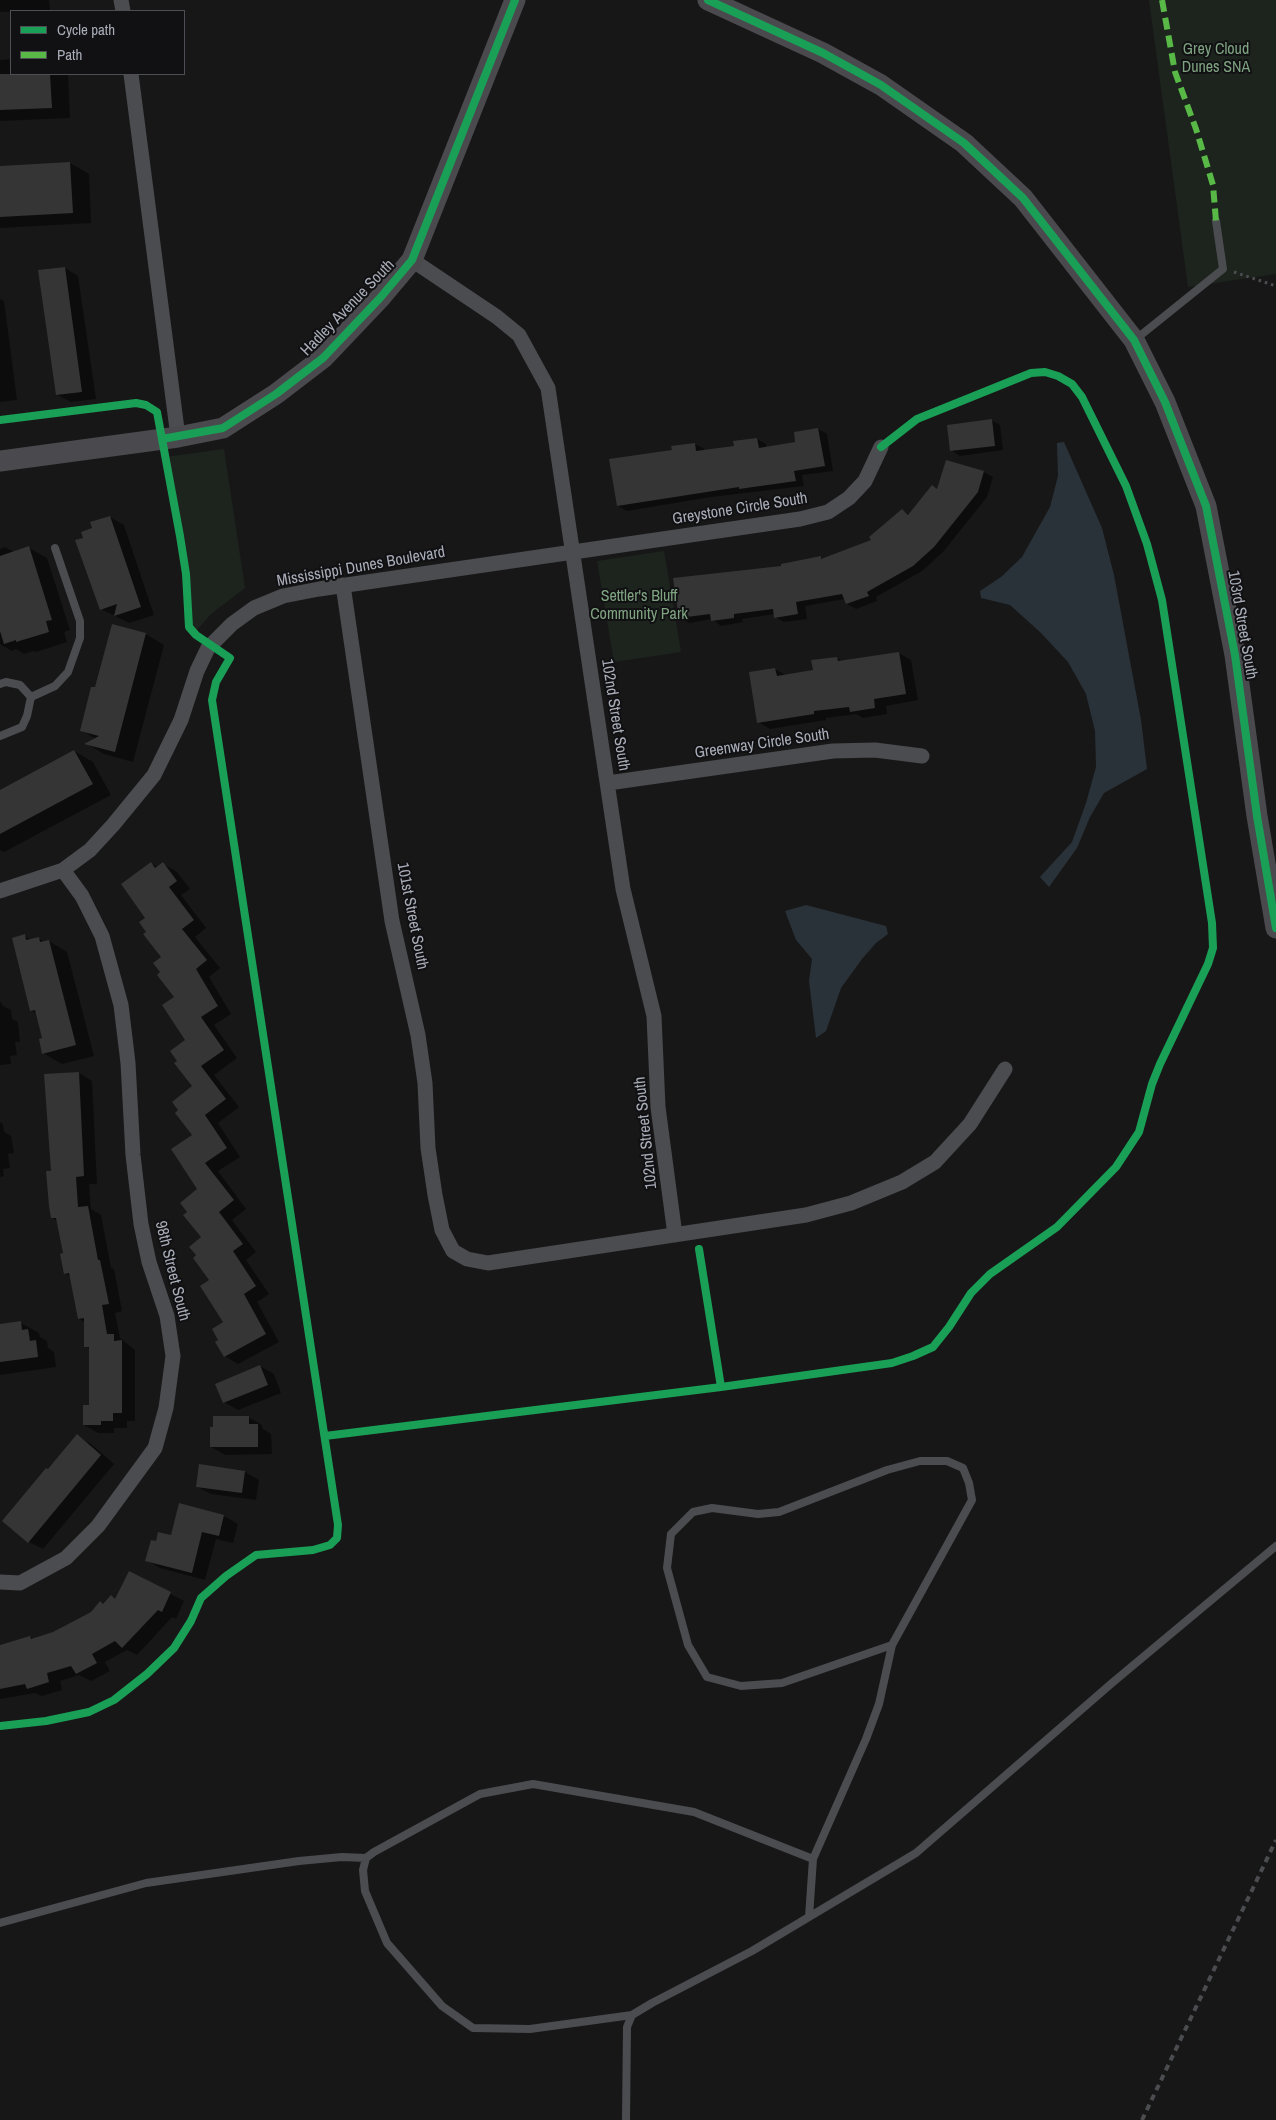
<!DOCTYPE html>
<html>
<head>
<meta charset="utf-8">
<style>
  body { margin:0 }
  #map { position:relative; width:1276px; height:2120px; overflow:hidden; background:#171717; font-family:"Archivo Narrow",sans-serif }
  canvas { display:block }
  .legend { position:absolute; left:10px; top:10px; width:175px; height:65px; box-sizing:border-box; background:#111113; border:1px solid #4d4f55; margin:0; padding:6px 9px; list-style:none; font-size:15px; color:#a8adb8 }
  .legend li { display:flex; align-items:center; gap:10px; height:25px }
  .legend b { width:25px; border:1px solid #4d4f55 }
</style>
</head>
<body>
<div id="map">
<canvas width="1276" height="2120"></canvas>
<ul class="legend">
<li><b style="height:6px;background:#1a9f57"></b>Cycle path</li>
<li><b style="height:6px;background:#58b947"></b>Path</li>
</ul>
</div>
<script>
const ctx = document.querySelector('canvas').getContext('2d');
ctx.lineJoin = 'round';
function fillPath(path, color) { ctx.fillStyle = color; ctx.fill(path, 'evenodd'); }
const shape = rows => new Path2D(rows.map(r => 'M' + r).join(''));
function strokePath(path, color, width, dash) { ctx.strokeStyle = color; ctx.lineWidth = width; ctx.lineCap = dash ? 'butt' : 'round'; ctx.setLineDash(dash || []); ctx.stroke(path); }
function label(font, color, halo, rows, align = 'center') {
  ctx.font = font + ' "Archivo Narrow",sans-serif'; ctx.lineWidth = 4; ctx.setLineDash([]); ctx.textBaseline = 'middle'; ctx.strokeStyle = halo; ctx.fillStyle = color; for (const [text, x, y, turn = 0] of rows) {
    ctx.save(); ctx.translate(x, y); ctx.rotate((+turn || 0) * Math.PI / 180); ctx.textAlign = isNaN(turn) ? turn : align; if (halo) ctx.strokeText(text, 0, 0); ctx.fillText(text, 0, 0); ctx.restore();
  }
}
const green = shape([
  [1149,0,1276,0,1276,274,1188,287],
  [224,449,245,588,211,614,197,630,192,626,180,536,165,457],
  [664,551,681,652,614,662,597,561]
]);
const water = shape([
  [1064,442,1102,528,1114,575,1141,720,1147,769,1104,793,1090,817,1077,848,1049,887,1040,877,1072,842,1086,803,1096,767,1095,731,1086,694,1068,662,1041,633,1010,605,981,598,980,591,1001,577,1022,557,1050,507,1058,476,1057,443],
  [806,905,886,926,888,934,876,943,862,959,841,988,826,1031,816,1038,809,981,812,959,796,940,785,911]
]);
const shadow = shape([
  [0,0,49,0,50,10,0,12],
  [11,59,11,74,68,74,70,118,0,121,0,60],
  [70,163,89,174,91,223,0,228,0,167],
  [65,268,78,276,96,399,71,402,57,395],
  [0,299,4,301,17,400,0,402],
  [991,420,1000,425,1003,450,960,456,951,450],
  [818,429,827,434,833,471,802,475,804,486,711,497,627,511,618,506,673,451,695,444,704,449,704,451,735,447,757,439,766,444,766,448,797,443],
  [946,461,984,472,993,477,987,497,943,552,922,571,876,597,877,601,856,609,847,604,845,599,805,606,807,619,784,622,775,617,775,614,742,619,743,622,721,626,712,619,689,623,680,618,782,567,820,557,824,559,873,541,903,511,910,515,938,490],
  [110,517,124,525,154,615,129,623,101,609,84,539],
  [5,547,14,552,29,548,47,558,70,630,64,632,67,642,36,652,33,651,24,654,16,649,12,651,0,644,0,549],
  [113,625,146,634,164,645,133,762,104,754,87,744,96,739,81,730,96,689],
  [899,653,911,660,918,700,886,706,887,714,863,718,856,714,826,718,826,720,770,729,758,722,775,669,787,676,814,671,837,658,844,662],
  [74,751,93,762,111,795,4,852,0,850,0,792],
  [151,863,158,867,163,864,177,872,190,889,181,895,206,928,195,937,220,968,209,977,231,1014,214,1025,237,1058,214,1075,239,1107,218,1123,240,1157,218,1171,246,1209,232,1220,256,1252,246,1260,269,1294,257,1302,279,1342,238,1364,225,1356,220,1341,225,1323,211,1280,197,1255,203,1238,188,1212,199,1190,194,1135,193,1087,187,1041,176,998,162,972,162,958,148,932,147,918],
  [25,936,31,940,38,938,45,942,49,941,67,952,94,1056,62,1064,43,1053,44,1039,37,1014,31,1010],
  [0,1001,3,1006,11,1010,12,1019,18,1022,20,1042,15,1042,17,1055,10,1056,11,1064,0,1065],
  [79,1073,92,1081,97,1184,89,1184,91,1209,101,1215,111,1268,114,1269,122,1311,115,1313,120,1338,135,1350,135,1421,127,1421,127,1428,114,1428,114,1433,98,1433,84,1425,90,1406,90,1349,85,1346,85,1322,79,1319,71,1277,65,1273,65,1254,58,1221,52,1218,52,1172],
  [0,1122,3,1124,4,1132,11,1136,14,1153,8,1154,10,1168,3,1169,4,1176,0,1177],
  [21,1323,39,1333,40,1337,47,1341,48,1348,54,1352,56,1367,0,1375,0,1326],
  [260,1366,274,1374,281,1393,238,1410,224,1402],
  [248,1417,262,1425,262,1428,271,1434,272,1454,225,1455,211,1447],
  [77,1436,91,1444,114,1464,43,1549,29,1542,48,1471],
  [245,1472,259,1480,256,1500,211,1494,197,1487],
  [180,1504,224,1516,238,1524,233,1543,216,1539,205,1580,160,1568,147,1560,157,1542,172,1537],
  [130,1573,184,1601,176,1619,172,1617,137,1655,127,1650,105,1662,110,1671,91,1681,79,1675,60,1681,62,1690,42,1696,35,1693,0,1699,0,1645,30,1637,34,1639,53,1633,104,1605,116,1600]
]);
const building = shape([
  [0,74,50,74,52,108,0,110],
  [70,162,73,213,0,217,0,166],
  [65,267,82,392,56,395,38,270],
  [992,419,995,446,950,451,947,425],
  [818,428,825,466,794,471,796,481,739,489,739,487,617,506,609,459,672,450,671,446,695,443,696,451,734,446,733,441,757,438,759,448,795,442,794,432],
  [946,460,984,471,978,492,934,547,913,566,867,592,869,596,846,604,842,594,796,602,798,614,774,618,773,609,734,614,734,618,711,621,710,614,679,618,673,578,781,566,781,564,821,556,821,559,871,540,869,537,902,509,908,515,932,485,937,489],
  [110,516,141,607,114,616,117,604,100,610,75,540,83,538,81,532,92,528,90,522],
  [29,546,52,620,46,621,49,632,16,642,16,640,4,644,0,631,0,556],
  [112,624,146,633,115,752,84,744,99,736,80,731,91,687,95,687],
  [899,652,906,694,874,699,875,708,850,712,849,707,814,711,814,714,757,723,749,672,775,668,777,676,813,670,811,660,837,657,838,661],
  [74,750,93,784,0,834,0,790],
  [151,862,155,868,163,862,177,881,169,887,194,920,182,929,207,960,196,969,218,1006,201,1017,224,1050,201,1066,226,1099,205,1115,227,1148,205,1163,234,1200,219,1212,243,1244,233,1251,256,1286,244,1294,266,1334,224,1357,215,1342,218,1340,212,1329,223,1322,200,1286,209,1280,193,1258,196,1255,189,1247,201,1237,183,1215,187,1212,180,1203,197,1189,171,1149,192,1135,175,1113,178,1110,172,1102,192,1086,174,1063,177,1061,170,1051,185,1040,162,1005,174,997,157,975,160,972,153,963,161,957,143,934,146,932,139,922,145,918,121,884],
  [25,934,26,940,39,937,40,942,49,940,76,1045,42,1054,39,1039,42,1038,35,1010,30,1011,12,938],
  [79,1072,84,1176,76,1177,78,1207,88,1206,98,1260,100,1260,109,1304,102,1305,107,1334,114,1334,114,1341,122,1340,122,1413,113,1413,113,1421,101,1421,101,1425,83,1425,83,1405,89,1405,89,1347,84,1347,84,1318,78,1319,69,1273,64,1274,60,1254,63,1253,56,1218,51,1218,49,1206,46,1171,51,1171,44,1074],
  [21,1321,22,1330,28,1329,30,1341,36,1340,38,1357,0,1362,0,1324],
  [260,1365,268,1385,223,1403,215,1384],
  [213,1416,249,1416,249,1424,258,1424,258,1447,210,1447,210,1427,213,1427],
  [77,1434,101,1455,28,1543,2,1521,46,1468,48,1469],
  [199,1464,245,1471,242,1493,196,1487],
  [179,1503,224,1515,219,1536,202,1532,192,1573,145,1561,151,1540,156,1541,158,1532,171,1535],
  [129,1571,171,1592,162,1612,158,1610,122,1648,115,1641,92,1654,97,1663,76,1674,71,1666,47,1673,49,1682,27,1689,25,1684,0,1689,0,1645,30,1636,31,1639,53,1632,91,1612,100,1601,103,1604,111,1595,115,1599]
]);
const path = shape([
  [1234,272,1276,286]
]);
const lane = shape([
  [1136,339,1223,269,1216,221],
  [0,684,6,682,20,685,31,697],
  [31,697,55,686,68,672,80,638,80,621,55,548],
  [0,736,22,727,27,716,31,697],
  [809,1917,813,1859,866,1739,879,1704,892,1645,972,1500,969,1483,963,1468,947,1461,920,1461,887,1470,779,1512,758,1514,712,1508,693,1512,671,1534,667,1568,688,1645,707,1677,741,1686,782,1683,892,1645],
  [0,1923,146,1883,299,1861,342,1857,366,1858],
  [632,2015,530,2029,473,2028,442,2006,387,1943,365,1891,363,1870,366,1858,374,1852,480,1794,533,1784,694,1812,813,1859],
  [626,2120,627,2027,632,2015,652,2003,752,1951,916,1853,1112,1683,1276,1546]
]);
const street = shape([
  [121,0,123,11],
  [131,74,178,437],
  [412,260,497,317,519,335,548,388,623,889,654,1016,658,1107,675,1235],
  [343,585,392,921,418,1035,425,1083,428,1148,435,1195,442,1230,453,1251,467,1259,488,1263,806,1215,851,1203,902,1182,935,1162,970,1124,1005,1069],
  [608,783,833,751,875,750,922,756],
  [0,891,63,870,90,850,113,825,154,775,181,720,197,671,208,648,232,624,254,608,283,596,319,589,800,519,828,512,849,498,865,481,881,447],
  [0,1582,20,1583,66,1558,98,1526,155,1448,166,1408,173,1356,167,1316,149,1262,141,1224,133,1155,128,1063,121,1005,102,936,82,896,63,870]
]);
const secondary = shape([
  [708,0,823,53,881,85,964,143,1023,198,1134,340,1165,402,1206,506,1235,655,1257,816,1276,928],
  [0,461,178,437,223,428,276,394,323,358,380,298,412,260,515,0]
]);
const rail = shape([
  [1142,2120,1276,1840]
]);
const quiet = shape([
  [1162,0,1175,72,1196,129,1213,185,1216,221]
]);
const cycleway = shape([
  [708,0,823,53,881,85,964,143,1023,198,1134,340,1165,402,1206,506,1235,655,1257,816,1276,928],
  [0,420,136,403,146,405,157,412,180,536,186,574,189,627,196,635,230,658,216,682,212,700,338,1525,337,1538,330,1545,313,1550,256,1555,226,1576,201,1598,191,1621,174,1648,147,1674,114,1700,89,1712,46,1721,0,1726],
  [162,439,223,428,276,394,323,358,380,298,412,260,515,0],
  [699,1249,721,1387],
  [325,1436,721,1387,892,1363,913,1356,933,1347,949,1327,971,1293,990,1274,1057,1227,1116,1167,1139,1132,1152,1084,1160,1064,1208,964,1213,948,1212,923,1162,600,1147,544,1126,486,1082,397,1072,384,1058,376,1045,372,1031,373,917,419,881,447]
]);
const parkNames = [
  ["Grey Cloud",1216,50],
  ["Dunes SNA",1216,68],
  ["Settler's Bluff",639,597],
  ["Community Park",639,615]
];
const streetNames = [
  ["Hadley Avenue South",348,308,-46],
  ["Greystone Circle South",740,509,-9],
  ["Mississippi Dunes Boulevard",361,567,-10],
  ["103rd Street South",1242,625,80],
  ["102nd Street South",615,715,81],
  ["Greenway Circle South",762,744,-8],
  ["101st Street South",412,916,79],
  ["102nd Street South",646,1133,-96],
  ["98th Street South",172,1271,76]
];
fillPath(green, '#1d241e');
fillPath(water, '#2a3239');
fillPath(shadow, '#0007');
fillPath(building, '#353536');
strokePath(path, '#4d4e52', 3, [2.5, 4]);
strokePath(lane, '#4b4c50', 8);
strokePath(street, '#4b4c50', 15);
strokePath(secondary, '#4a4a4e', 21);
strokePath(rail, '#4b4c4f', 4, [6, 5]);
strokePath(quiet, '#58b947', 6, [12, 6]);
strokePath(cycleway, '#1a9f57', 8);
label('16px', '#7fa381', '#111113', parkNames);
label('16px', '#a8adb8', '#111113', streetNames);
</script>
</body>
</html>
